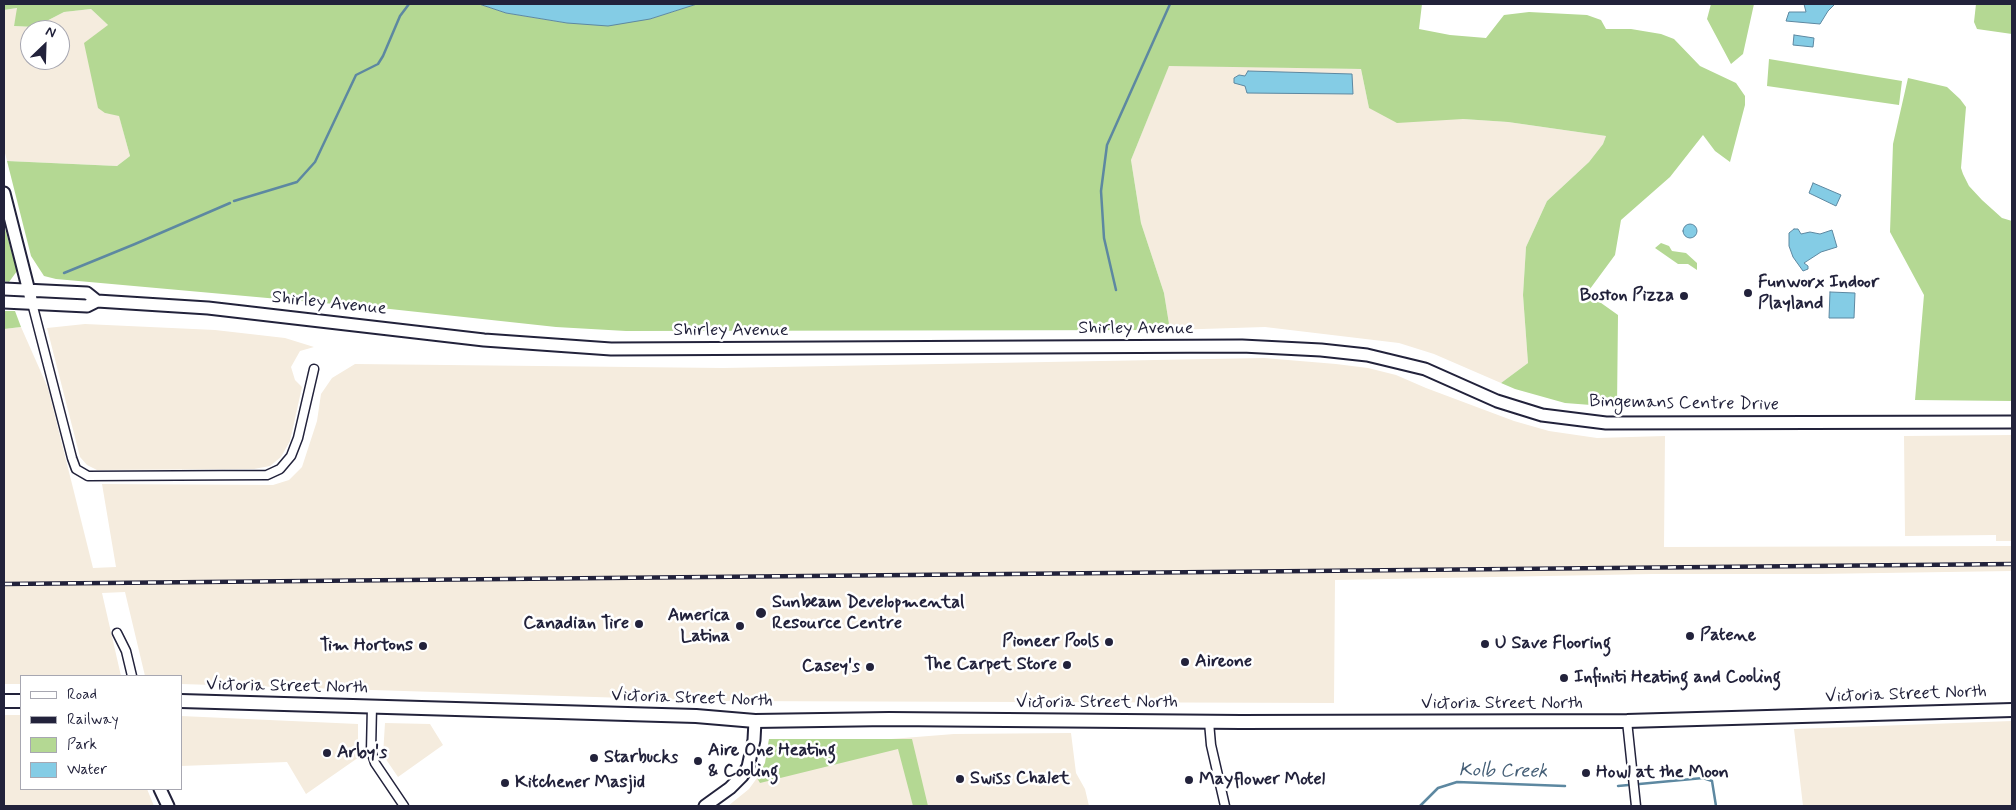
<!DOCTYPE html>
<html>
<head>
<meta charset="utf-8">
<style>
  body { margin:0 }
  #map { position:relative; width:2016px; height:810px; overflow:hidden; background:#fff; font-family:Mynerve,sans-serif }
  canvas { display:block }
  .frame { position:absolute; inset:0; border:5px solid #22223b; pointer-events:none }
  .legend { position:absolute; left:20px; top:675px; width:162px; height:115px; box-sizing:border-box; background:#fff; border:1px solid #a7a7b1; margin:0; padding:6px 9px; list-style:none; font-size:15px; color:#22223b }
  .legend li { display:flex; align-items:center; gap:10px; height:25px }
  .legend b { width:25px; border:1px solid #a7a7b1 }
  .north { position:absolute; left:20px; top:20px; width:50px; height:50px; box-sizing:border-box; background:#fff; border:1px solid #a7a7b1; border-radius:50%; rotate:24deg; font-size:14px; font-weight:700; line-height:20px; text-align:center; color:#22223b }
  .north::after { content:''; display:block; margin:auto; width:18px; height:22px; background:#22223b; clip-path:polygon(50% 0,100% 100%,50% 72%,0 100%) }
</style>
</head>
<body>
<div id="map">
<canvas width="2016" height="810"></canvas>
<div class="frame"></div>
<ul class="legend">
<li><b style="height:6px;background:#fff"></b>Road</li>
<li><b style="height:6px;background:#22223b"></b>Railway</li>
<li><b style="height:14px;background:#b4d893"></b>Park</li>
<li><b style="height:14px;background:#84cce5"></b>Water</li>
</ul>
<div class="north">N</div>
</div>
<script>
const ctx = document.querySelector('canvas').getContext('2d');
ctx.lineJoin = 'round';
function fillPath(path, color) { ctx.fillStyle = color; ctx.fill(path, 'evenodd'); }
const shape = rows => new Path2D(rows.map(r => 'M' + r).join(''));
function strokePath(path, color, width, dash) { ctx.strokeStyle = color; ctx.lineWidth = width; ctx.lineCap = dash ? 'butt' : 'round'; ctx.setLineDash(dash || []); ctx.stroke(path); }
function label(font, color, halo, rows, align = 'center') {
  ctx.font = font + ' Mynerve,sans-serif'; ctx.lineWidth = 5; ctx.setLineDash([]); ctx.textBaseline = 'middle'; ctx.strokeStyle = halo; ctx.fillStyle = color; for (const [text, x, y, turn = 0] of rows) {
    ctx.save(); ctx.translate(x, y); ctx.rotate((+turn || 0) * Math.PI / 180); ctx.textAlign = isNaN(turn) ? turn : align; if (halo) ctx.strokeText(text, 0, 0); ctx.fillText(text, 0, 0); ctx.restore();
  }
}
const built = shape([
  [18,8,14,26,35,27,64,12,91,9,108,25,105,113,119,115,130,156,117,166,7,161,4,149,4,10],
  [30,30,60,30,60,60,30,60],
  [1169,65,1361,69,1369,108,1463,119,1508,122,1606,136,1603,144,1589,162,1547,201,1526,247,1523,295,1528,363,1501,383,1434,354,1399,343,1265,327,1170,330,1164,293,1141,223,1131,160],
  [85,324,215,330,285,338,314,347,300,351,291,367,295,380,302,387,290,441,281,457,270,466,254,469,97,470,87,465,80,457,47,328],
  [21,327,48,388,93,568,116,567,102,484,273,485,289,480,302,467,317,421,321,394,332,378,355,364,723,368,1264,358,1336,364,1368,368,1396,375,1426,388,1514,421,1549,431,1597,438,1665,436,1664,547,2012,546,2012,571,1817,574,1653,574,1335,580,1334,703,722,701,181,684,181,676,145,676,125,592,102,593,121,676,21,676,21,684,4,684,4,329],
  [2012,435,2012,541,1996,541,1996,535,1905,536,1904,436],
  [4,715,21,715,21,789,147,789,154,806,4,806],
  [181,716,358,724,358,743,362,755,306,794,287,762,181,766],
  [2012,721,2012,806,1803,806,1794,729],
  [385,723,430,724,443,745,398,777,383,755],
  [1071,733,1076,773,1085,789,1089,806,728,806,749,789,757,778,765,763,769,739,891,739,954,734]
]);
const green = shape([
  [4,4,479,4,506,13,567,23,650,19,697,4,1422,4,1419,29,1450,35,1486,38,1504,15,1529,12,1587,15,1601,20,1606,29,1631,29,1661,34,1674,39,1700,66,1736,83,1745,96,1745,105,1730,162,1715,151,1703,135,1670,177,1621,220,1615,255,1587,293,1618,315,1617,407,1565,403,1515,389,1501,383,1528,363,1523,295,1526,247,1547,201,1589,162,1603,144,1606,136,1508,122,1463,119,1397,123,1369,108,1361,69,1169,66,1131,160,1141,223,1164,293,1170,330,626,331,556,327,390,309,56,279,44,276,31,256,7,161,117,166,130,156,119,116,105,113,98,108,84,43,108,25,91,9,64,12,35,27,14,26,17,8,4,10],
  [1711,4,1754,4,1743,54,1731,64,1707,19],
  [1976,4,2012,4,2012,34,1977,29,1974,22],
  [1769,59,1902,81,1899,105,1767,86],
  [1908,78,1947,87,1960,99,1966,107,1961,168,1963,174,1969,186,1982,200,2002,218,2012,221,2012,401,1915,400,1924,295,1890,232,1893,144],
  [4,225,17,271,9,282,4,281],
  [1661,243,1669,246,1672,251,1686,253,1697,263,1697,270,1688,264,1678,264,1655,248],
  [4,311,15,311,21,327,4,329],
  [769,739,912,739,928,806,913,806,898,749,760,783,757,778,765,763]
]);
const water = shape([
  [479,4,697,4,650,19,608,26,567,23,506,13,479,4],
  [1804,4,1835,4,1828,11,1820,24,1786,21,1789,12,1806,12,1804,4],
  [1794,35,1814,38,1813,47,1793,45,1794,35],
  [1248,71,1352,74,1353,94,1247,93,1245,86,1234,83,1234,78,1239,75,1245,76,1248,71],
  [1813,183,1841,195,1836,206,1809,193,1813,183],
  '1683 231a7 7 0 1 1 14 0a7 7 0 1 1-14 0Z',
  [1794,229,1798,229,1801,234,1810,232,1820,234,1832,230,1837,247,1821,252,1804,263,1808,266,1808,269,1803,271,1793,257,1789,246,1789,233,1794,229],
  [1830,292,1855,293,1854,318,1829,318,1830,292]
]);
const stream = shape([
  [234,201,297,182,315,162,356,75,378,64,383,56,400,16,409,4],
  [64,273,135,244,230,203],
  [1116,290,1104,238,1101,191,1107,145,1170,4],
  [1618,786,1703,778,1712,781,1716,806],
  [1420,806,1438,788,1457,782,1565,786]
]);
const street = shape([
  [32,303,72,458,76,469,88,476,267,475,280,469,291,456,298,438,314,369],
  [117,633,126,651,132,676],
  [372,706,371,751,375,763,404,806],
  [1627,721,1636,806],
  [1209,722,1211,745,1225,806]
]);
const secondary = shape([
  [4,193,32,303],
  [4,289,87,293,97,301],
  [4,302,87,306,97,301,208,308,484,340,611,349,1242,346,1321,350,1367,355,1425,369,1497,401,1542,415,1606,423,2012,422],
  [160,789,168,806],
  [705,806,730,788,742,776,748,767,754,740,755,721]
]);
const primary = shape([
  [4,701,21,701],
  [181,701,696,716,755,721,889,719,1241,722,1627,721,2012,710]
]);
const rail = shape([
  [4,584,2012,564]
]);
const markers = [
  [1748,293,5,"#22223b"],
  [1684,296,5,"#22223b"],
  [761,613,6,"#22223b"],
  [639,624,5,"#22223b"],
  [740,626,5,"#22223b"],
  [1690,636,5,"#22223b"],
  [1109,642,5,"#22223b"],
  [1485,644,5,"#22223b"],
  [423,646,5,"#22223b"],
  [1185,662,5,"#22223b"],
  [1067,665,5,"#22223b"],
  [870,667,5,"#22223b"],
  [1564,678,5,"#22223b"],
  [327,753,5,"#22223b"],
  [594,758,5,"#22223b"],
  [698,761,5,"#22223b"],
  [1586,773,5,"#22223b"],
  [960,779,5,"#22223b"],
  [1189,780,5,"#22223b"],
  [505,783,5,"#22223b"]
];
const poiNames = [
  ["Funworx Indoor",1758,283],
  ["Playland",1758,304],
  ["Boston Pizza",1674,296,"right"],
  ["Sunbeam Developmental",772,603],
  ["Resource Centre",772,624],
  ["America",730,616,"right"],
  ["Latina",730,637,"right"],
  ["Canadian Tire",629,624,"right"],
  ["Patene",1700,636],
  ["Pioneer Pools",1099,642,"right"],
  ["U Save Flooring",1495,644],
  ["Tim Hortons",413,646,"right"],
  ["Aireone",1195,662],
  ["The Carpet Store",1057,665,"right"],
  ["Casey's",860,667,"right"],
  ["Infiniti Heating and Cooling",1574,678],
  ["Aire One Heating",708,751],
  ["& Cooling",708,772],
  ["Arby's",337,753],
  ["Starbucks",604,758],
  ["Howl at the Moon",1596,773],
  ["Swiss Chalet",970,779],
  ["Mayflower Motel",1199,780],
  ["Kitchener Masjid",515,783]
];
const streetNames = [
  ["Shirley Avenue",329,304,6],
  ["Shirley Avenue",1136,329],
  ["Shirley Avenue",731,331],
  ["Bingemans Centre Drive",1684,404,1],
  ["Victoria Street North",287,687,1],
  ["Victoria Street North",1906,695,-2],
  ["Victoria Street North",692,699,2],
  ["Victoria Street North",1097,703],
  ["Victoria Street North",1502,704]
];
const waterNames = [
  ["Kolb Creek",1503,772,1]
];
fillPath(built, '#f5ecde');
fillPath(green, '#b4d893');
fillPath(water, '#84cce5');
strokePath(water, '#5d88a1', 1);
strokePath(stream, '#5d88a1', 2.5);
strokePath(street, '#22223b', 11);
strokePath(secondary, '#22223b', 15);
strokePath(primary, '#22223b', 16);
strokePath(street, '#fff', 8);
strokePath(secondary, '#fff', 11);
strokePath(primary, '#fff', 12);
strokePath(rail, '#22223b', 4.5);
strokePath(rail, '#fff', 2.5, [8]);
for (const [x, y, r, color] of markers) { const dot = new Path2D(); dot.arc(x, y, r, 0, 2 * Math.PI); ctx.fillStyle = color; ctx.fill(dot); strokePath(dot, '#fff', 2); }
label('bold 18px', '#22223b', '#fff', poiNames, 'left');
label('18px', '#22223b', '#fff', streetNames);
label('italic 19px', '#445e76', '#fff', waterNames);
</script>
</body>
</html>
